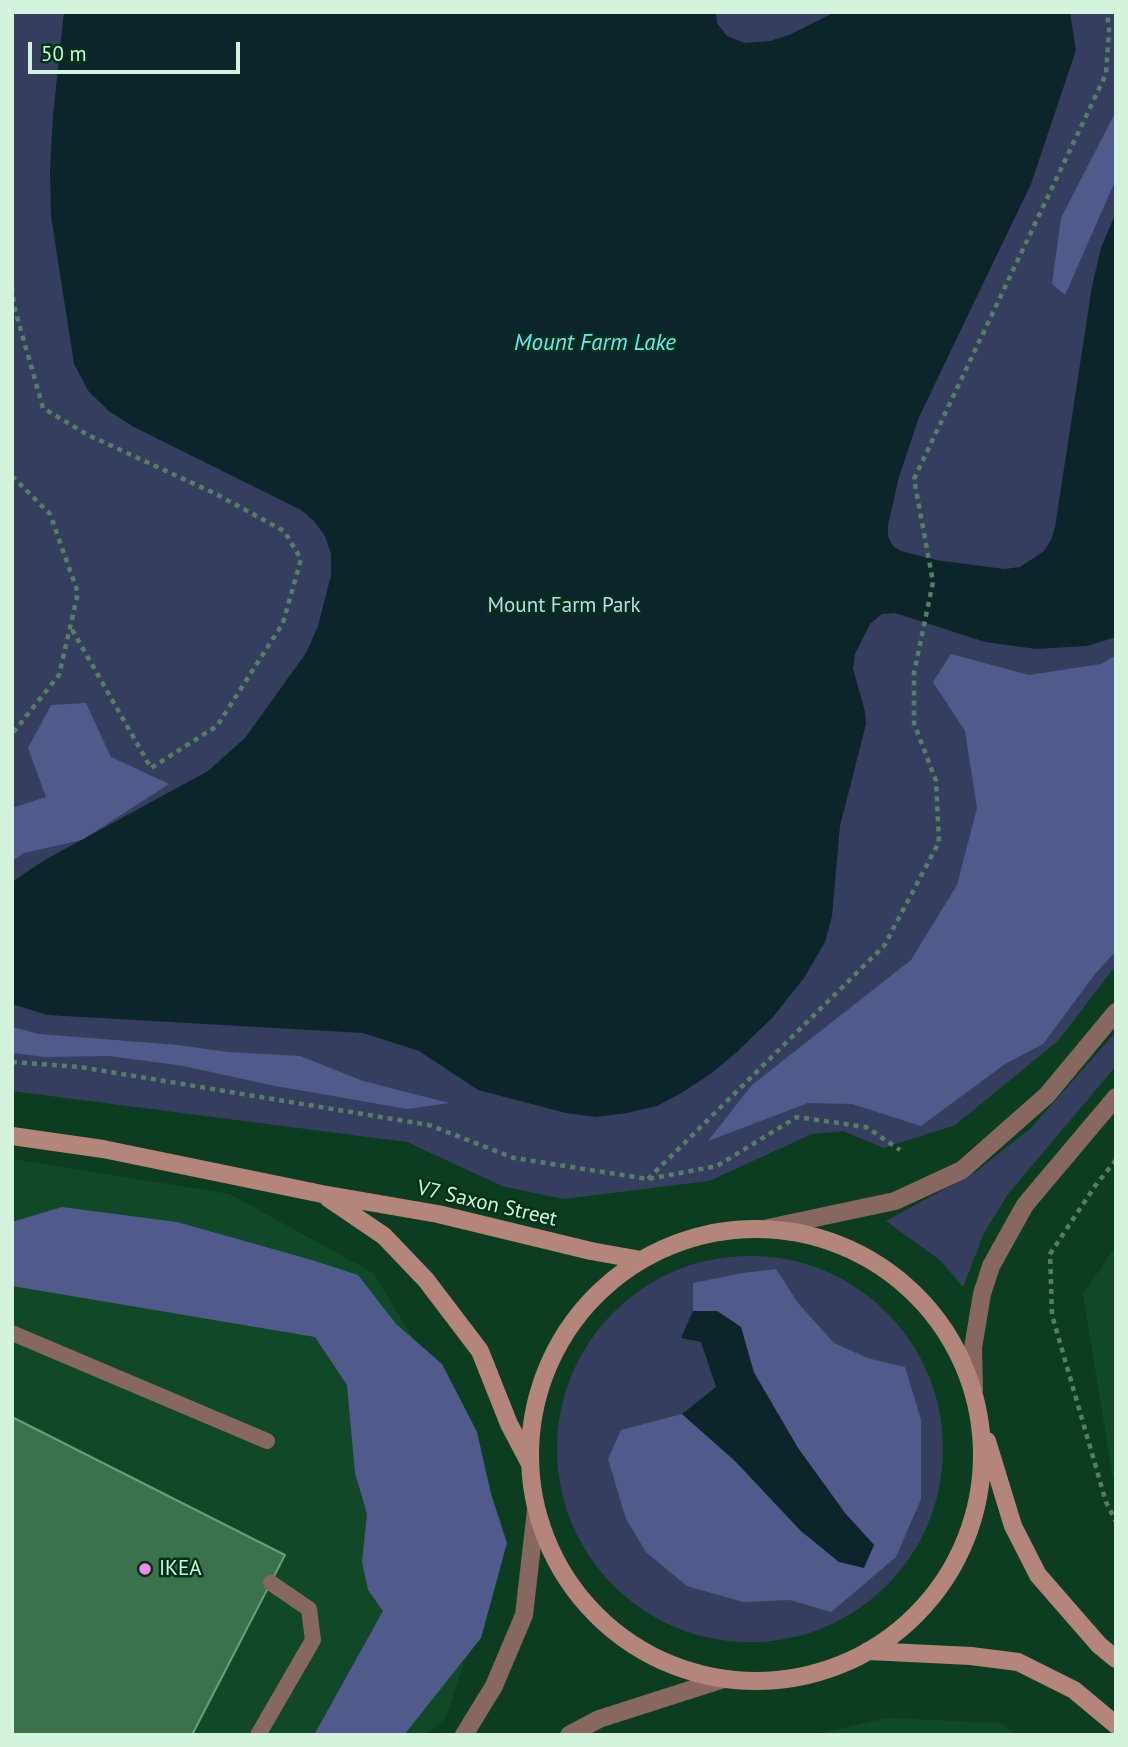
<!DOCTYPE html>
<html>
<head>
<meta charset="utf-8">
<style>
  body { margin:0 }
  #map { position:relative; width:1128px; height:1747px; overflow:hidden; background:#0d3d21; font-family:"PT Sans",sans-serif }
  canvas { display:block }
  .frame { position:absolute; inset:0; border:14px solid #d4f3dc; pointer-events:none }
  .scale { position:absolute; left:28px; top:42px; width:212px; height:32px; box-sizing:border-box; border:4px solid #d4f3dc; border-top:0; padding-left:9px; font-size:21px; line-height:24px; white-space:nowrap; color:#d4f3dc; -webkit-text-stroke:5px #003317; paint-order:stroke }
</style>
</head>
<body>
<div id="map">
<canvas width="1128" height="1747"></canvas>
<div class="frame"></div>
<div class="scale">50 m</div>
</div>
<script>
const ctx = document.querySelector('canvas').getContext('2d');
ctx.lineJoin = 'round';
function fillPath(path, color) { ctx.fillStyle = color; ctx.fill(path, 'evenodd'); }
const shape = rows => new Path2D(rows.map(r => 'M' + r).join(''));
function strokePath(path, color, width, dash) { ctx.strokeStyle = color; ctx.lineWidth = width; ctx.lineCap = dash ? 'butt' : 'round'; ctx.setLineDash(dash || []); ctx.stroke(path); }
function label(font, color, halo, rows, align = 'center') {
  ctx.font = font + ' "PT Sans",sans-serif'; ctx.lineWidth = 5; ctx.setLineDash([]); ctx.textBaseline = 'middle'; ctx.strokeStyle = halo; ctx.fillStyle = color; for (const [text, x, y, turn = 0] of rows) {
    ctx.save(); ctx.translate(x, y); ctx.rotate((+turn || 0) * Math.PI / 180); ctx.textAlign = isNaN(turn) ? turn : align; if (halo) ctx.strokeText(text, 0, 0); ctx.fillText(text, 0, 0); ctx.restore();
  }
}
const built = shape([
  [12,1159,230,1194,373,1273,447,1394,498,1556,446,1718,426,1735,12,1735],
  [1116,1246,1116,1479,1112,1473,1083,1294],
  [887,1718,1000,1723,1017,1735,812,1735]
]);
const green = shape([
  [12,12,1116,12,1116,965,1058,1041,955,1125,884,1148,843,1131,812,1134,709,1181,563,1199,502,1186,407,1142,12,1091],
  [1116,1032,1116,1066,1008,1194,984,1233,963,1287,941,1261,886,1221,977,1171,1031,1128],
  '557 1449a193 193 0 1 1 386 0a193 193 0 1 1-386 0Z'
]);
const forest = shape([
  [1116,111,1116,179,1065,295,1052,284,1061,218],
  [951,654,1029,675,1101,664,1116,655,1116,951,1095,974,1043,1044,1005,1064,921,1126,852,1104,808,1103,708,1141,752,1085,911,960,957,885,977,808,965,731,933,682],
  [86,703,111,757,169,784,82,840,24,853,12,861,12,808,46,797,28,748,51,705],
  [12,1027,39,1034,178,1045,228,1052,300,1056,363,1081,449,1103,407,1109,270,1085,184,1066,109,1056,45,1057,12,1053],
  [62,1207,177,1222,312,1260,358,1275,396,1324,442,1364,477,1432,491,1494,507,1543,481,1638,404,1735,314,1735,383,1611,368,1590,362,1562,367,1514,355,1473,347,1385,315,1337,12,1286,12,1222],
  [776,1269,798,1303,834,1343,867,1358,905,1367,921,1420,921,1499,896,1557,831,1612,790,1600,743,1602,687,1586,646,1552,626,1519,608,1459,621,1430,682,1414,735,1461,801,1531,839,1562,874,1545,845,1513,798,1448,754,1372,741,1327,717,1311,693,1311,693,1283,743,1273]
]);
const water = shape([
  [64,12,716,12,717,23,727,36,745,43,770,41,789,35,835,12,1070,12,1076,50,1031,184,919,417,899,477,888,525,888,536,893,546,901,551,936,560,1004,569,1020,567,1044,551,1051,540,1055,527,1092,286,1101,248,1116,212,1116,637,1087,646,1036,649,985,642,895,613,882,614,870,624,855,654,853,668,865,712,866,724,840,826,832,916,825,942,804,978,773,1017,737,1052,712,1073,683,1092,657,1106,627,1113,596,1117,566,1113,478,1090,419,1051,363,1033,47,1015,12,1004,12,882,43,861,208,771,245,738,306,653,318,626,331,575,331,554,325,536,314,521,301,510,134,427,110,412,89,392,74,364,51,216,50,171,53,115],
  [693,1311,717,1311,741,1327,754,1373,798,1448,845,1513,874,1545,864,1568,839,1562,801,1531,735,1461,682,1414,716,1387,701,1342,681,1338]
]);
const building = shape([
  [12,1417,285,1555,192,1735,12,1735,12,1417]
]);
const path = shape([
  [12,287,14,306,43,408,88,435,216,494,284,531,301,559,283,623,217,726,151,768,70,626],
  [12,476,50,514,78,593,59,675,12,734],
  [12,1062,80,1067,429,1125,514,1158,648,1179,717,1166,797,1117,866,1127,900,1150],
  [1116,1160,1095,1186,1050,1254,1052,1315,1106,1502,1116,1522],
  [648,1179,884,946,939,842,936,781,914,723,914,673,933,582,914,479,1106,74,1109,30,1107,12]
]);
const service = shape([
  [12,1333,267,1441],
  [258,1735,313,1640,309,1609,271,1583]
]);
const tertiary = shape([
  [768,1228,895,1201,962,1170,1047,1095,1116,1012],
  [974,1389,973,1348,982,1294,991,1266,1025,1205,1116,1097],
  [464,1735,494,1686,524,1615,536,1510],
  [569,1735,599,1719,724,1679]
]);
const secondary = shape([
  [12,1136,103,1149,322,1194,438,1214,591,1251,641,1260],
  [328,1198,384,1236,426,1280,480,1351,509,1424,529,1462],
  '530 1455a226 226 0 1 1 452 0a226 226 0 1 1-452 0Z',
  [987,1441,1013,1526,1038,1575,1099,1645,1116,1659],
  [868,1651,971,1656,1018,1662,1074,1690,1116,1725]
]);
const markers = [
  [145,1569,7,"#fa87e7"]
];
const parkNames = [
  ["Mount Farm Park",564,606]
];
const streetNames = [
  ["V7 Saxon Street",487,1204,13]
];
const poiNames = [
  ["IKEA",159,1569]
];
const waterNames = [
  ["Mount Farm Lake",595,343]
];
fillPath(built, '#114828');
fillPath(green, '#363e5f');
fillPath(forest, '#505b8c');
fillPath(water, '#0c252a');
fillPath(building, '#3c714e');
strokePath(building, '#64a177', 2);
strokePath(path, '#557f65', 4.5, [5, 5]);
strokePath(service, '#866861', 16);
strokePath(tertiary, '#866861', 18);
strokePath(secondary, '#b4857a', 18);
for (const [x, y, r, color] of markers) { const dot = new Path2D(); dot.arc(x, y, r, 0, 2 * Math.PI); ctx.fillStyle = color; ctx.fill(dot); strokePath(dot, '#003317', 2.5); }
label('21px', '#cad2f1', '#003317', parkNames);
label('21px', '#d4f3dc', '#003317', streetNames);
label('21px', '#d4f3dc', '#003317', poiNames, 'left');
label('italic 23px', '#6de2fa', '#003317', waterNames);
</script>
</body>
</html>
